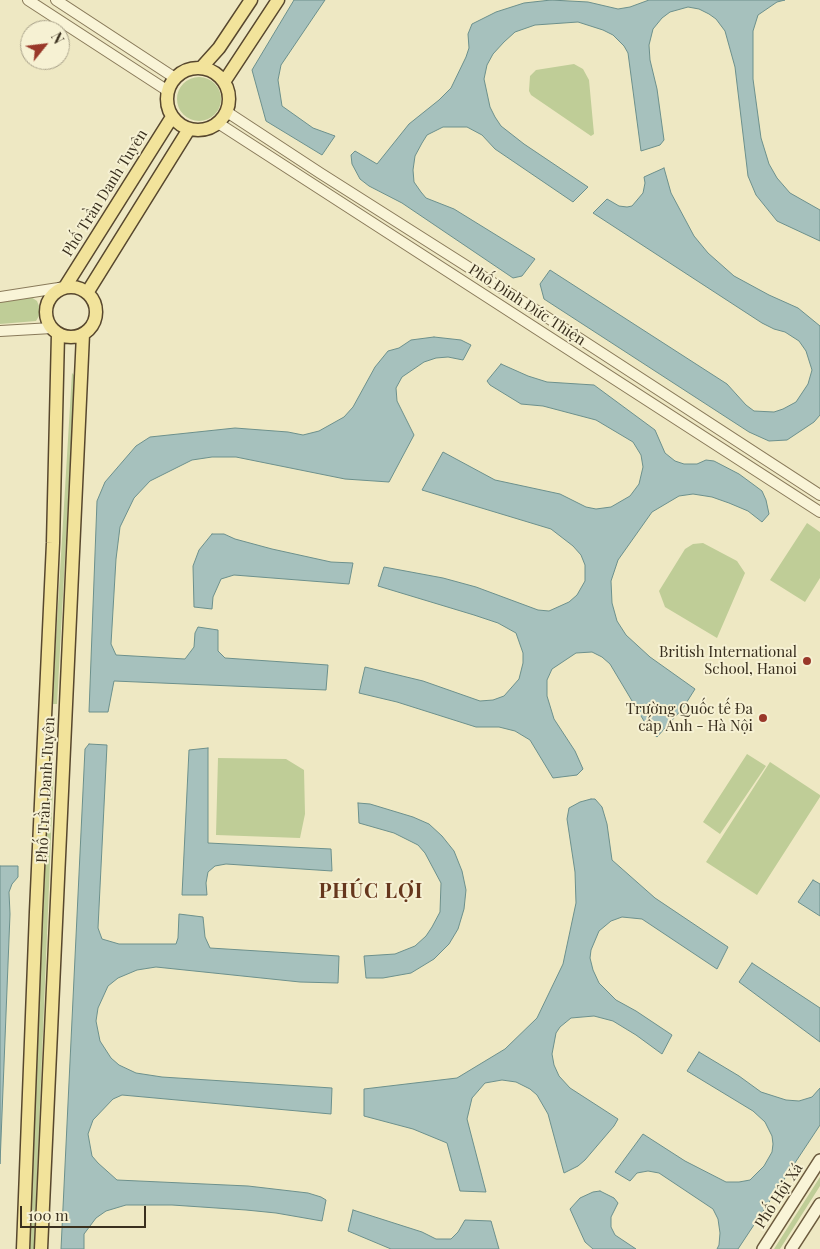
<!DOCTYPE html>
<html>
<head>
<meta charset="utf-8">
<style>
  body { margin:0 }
  #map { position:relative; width:820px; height:1249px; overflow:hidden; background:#eee8c3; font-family:"Playfair Display",serif }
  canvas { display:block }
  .north { position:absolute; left:20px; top:20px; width:50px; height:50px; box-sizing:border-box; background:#f6f1d3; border:1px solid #aaa38b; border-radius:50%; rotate:61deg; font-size:14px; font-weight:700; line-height:20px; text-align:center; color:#392f1e }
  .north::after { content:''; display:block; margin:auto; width:18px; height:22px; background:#993829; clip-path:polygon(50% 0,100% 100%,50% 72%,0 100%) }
  .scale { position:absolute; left:20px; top:1206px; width:126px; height:22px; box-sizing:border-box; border:2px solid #392f1e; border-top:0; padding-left:6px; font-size:15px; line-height:18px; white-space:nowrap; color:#392f1e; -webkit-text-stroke:4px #f6f1d3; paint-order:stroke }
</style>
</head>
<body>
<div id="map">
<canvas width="820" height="1249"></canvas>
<div class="north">N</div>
<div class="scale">100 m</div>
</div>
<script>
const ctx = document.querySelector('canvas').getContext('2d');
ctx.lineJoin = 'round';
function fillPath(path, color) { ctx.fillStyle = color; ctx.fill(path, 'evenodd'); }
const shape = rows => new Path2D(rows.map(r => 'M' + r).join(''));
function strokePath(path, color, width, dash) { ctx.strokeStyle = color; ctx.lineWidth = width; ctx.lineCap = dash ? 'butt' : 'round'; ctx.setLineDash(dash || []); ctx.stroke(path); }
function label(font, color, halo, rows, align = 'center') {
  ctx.font = font + ' "Playfair Display",serif'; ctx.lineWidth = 4; ctx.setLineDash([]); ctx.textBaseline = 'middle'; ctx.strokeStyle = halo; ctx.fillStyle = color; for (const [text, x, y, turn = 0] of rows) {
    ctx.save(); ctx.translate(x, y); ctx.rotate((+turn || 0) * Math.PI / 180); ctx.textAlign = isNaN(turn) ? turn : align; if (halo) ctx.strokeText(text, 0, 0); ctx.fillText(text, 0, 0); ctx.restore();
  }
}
const green = shape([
  [574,64,583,69,589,80,594,134,591,136,531,95,529,91,530,76,536,70],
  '177 99a22 22 0 1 1 44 0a22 22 0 1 1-44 0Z',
  [31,297,37,301,39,306,39,316,36,321,0,324,0,301],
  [72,373,75,376,57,704,52,704],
  [807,523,820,532,820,578,805,602,770,580],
  [703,543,737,561,745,573,717,638,665,607,659,591,685,549,693,544],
  [747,754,766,766,720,834,703,822],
  [218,758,286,759,304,770,305,814,300,838,216,835],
  [770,762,820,795,820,797,757,895,706,862],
  [49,764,54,765,34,1249,29,1249],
  [820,1177,820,1186,780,1249,774,1249]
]);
const water = shape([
  [294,0,325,0,281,65,278,80,282,106,313,128,335,136,322,155,266,121,252,70,294,0],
  [551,0,588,2,618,9,630,7,649,0,785,0,777,2,758,15,753,31,753,79,761,138,769,164,777,178,790,193,820,210,820,241,777,221,756,195,748,176,735,67,725,31,716,19,709,14,699,9,688,7,670,12,662,18,653,29,649,45,650,60,657,89,664,140,660,145,641,151,628,53,624,46,613,35,603,30,578,22,535,25,515,32,504,42,493,54,487,65,484,79,490,107,495,117,501,126,524,144,588,187,573,202,495,149,482,135,467,127,443,127,427,135,422,143,415,156,413,170,414,182,421,192,426,198,454,209,535,259,522,276,513,278,402,203,369,186,360,179,352,164,351,155,355,151,377,164,409,124,439,100,451,88,466,57,469,48,468,34,472,24,496,12,524,3,551,0],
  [664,168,671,193,694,236,708,253,734,276,769,295,798,308,820,326,820,415,814,422,787,440,769,441,749,432,544,299,540,284,550,270,727,384,746,405,754,411,774,412,783,409,796,402,808,384,812,370,806,351,799,341,785,332,774,329,762,323,593,213,607,199,619,206,627,207,632,206,643,193,645,183,644,177,664,168],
  [434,337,461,340,471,345,463,360,448,357,436,358,424,362,402,377,396,388,397,401,414,435,389,482,345,479,236,457,212,457,192,460,150,481,134,498,120,527,116,559,111,644,116,655,185,659,194,647,195,633,198,627,218,630,218,651,225,658,328,665,326,690,114,681,108,712,89,712,97,501,105,482,136,446,150,437,235,428,288,432,303,435,319,431,344,417,353,407,375,367,388,351,399,348,411,340,434,337],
  [501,364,528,376,547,382,594,385,655,430,665,453,675,461,684,464,697,464,706,460,714,461,739,474,754,485,762,491,766,500,769,514,762,522,748,511,729,503,712,497,693,494,679,496,652,512,618,560,611,581,612,603,617,621,626,635,650,657,695,689,683,708,657,737,650,731,610,664,602,657,592,652,576,653,552,669,547,680,547,696,554,719,575,751,583,769,577,775,553,778,530,740,515,731,499,727,476,727,397,702,359,693,365,667,423,681,480,701,493,700,504,696,519,679,523,663,523,653,516,633,498,623,474,615,378,586,384,567,443,578,476,587,538,610,549,611,569,602,577,595,585,581,585,565,581,555,573,546,551,529,422,490,443,452,495,480,560,494,586,507,596,509,611,507,630,496,639,484,643,467,641,455,633,442,596,420,543,406,521,404,490,385,487,381,501,364],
  [212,534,224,534,235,539,272,549,331,562,353,563,349,584,234,575,221,579,213,597,212,609,194,607,193,566,199,550,212,534],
  [89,744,107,745,98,928,102,939,119,944,176,944,178,938,179,914,203,917,205,937,210,948,339,956,338,983,300,982,156,967,137,970,118,978,108,986,98,1008,96,1021,100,1041,111,1058,119,1065,136,1073,162,1077,332,1088,331,1114,122,1095,113,1099,93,1120,88,1134,92,1156,98,1163,117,1180,248,1186,308,1193,321,1197,326,1200,322,1221,276,1213,246,1210,172,1205,126,1205,106,1211,96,1218,84,1234,84,1249,61,1249,85,749,89,744],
  [208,748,208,843,331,849,332,871,226,864,215,866,208,872,206,883,207,895,182,895,189,750,208,748],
  [591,799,595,799,602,807,607,824,612,860,655,898,728,947,717,969,642,919,622,917,611,921,599,931,591,950,590,958,593,970,599,983,616,1000,636,1011,672,1035,662,1054,636,1035,613,1021,594,1016,571,1018,560,1027,556,1033,552,1054,554,1065,559,1076,570,1088,618,1119,614,1126,585,1160,578,1166,564,1173,548,1114,537,1095,530,1089,516,1082,502,1080,485,1083,472,1098,467,1119,486,1192,460,1191,447,1143,413,1129,364,1116,364,1089,457,1078,505,1049,537,1018,563,964,576,903,575,872,567,819,569,808,580,802,591,799],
  [358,803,370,804,413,817,429,824,442,836,454,851,462,871,466,890,464,909,458,929,449,944,434,959,411,973,383,978,366,978,364,956,395,954,415,946,426,936,432,927,440,912,441,883,425,853,418,845,394,833,359,823,358,803],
  [0,866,18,866,18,877,12,884,9,892,10,914,0,1164,0,866],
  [813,880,820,884,820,916,798,902,813,880],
  [752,963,820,1008,820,1042,739,982,752,963],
  [699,1052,739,1076,761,1092,786,1100,799,1101,812,1097,820,1088,820,1125,738,1249,717,1249,719,1245,720,1233,718,1219,713,1209,659,1173,648,1171,637,1173,630,1181,615,1172,643,1134,685,1161,726,1182,739,1182,750,1180,764,1166,772,1152,773,1144,772,1136,765,1122,753,1111,687,1071,699,1052],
  [600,1191,614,1198,618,1203,611,1217,611,1227,615,1235,636,1249,593,1249,585,1242,570,1209,580,1198,593,1192,600,1191],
  [353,1210,422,1232,436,1239,451,1239,458,1232,465,1220,491,1221,499,1249,391,1249,348,1231,353,1210]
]);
const tertiary = shape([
  [28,0,168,91],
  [56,0,175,78],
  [227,112,320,173,528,305,820,495],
  [218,123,820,512],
  [0,297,65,287],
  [0,331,52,328]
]);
const secondary = shape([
  [763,1249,820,1160],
  [791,1249,820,1204]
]);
const primary = shape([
  '167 99a31 31 0 1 1 62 0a31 31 0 1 1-62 0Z',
  [201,68,219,48,251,0],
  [224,82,278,0],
  [65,287,172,117],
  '46 312a25 25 0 1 1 50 0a25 25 0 1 1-50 0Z',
  [87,293,189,129],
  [23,1249,36,912,53,543,58,334],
  [41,1249,83,334]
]);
const markers = [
  [807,661,5,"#993829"],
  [763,718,5,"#993829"]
];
const streetNames = [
  ["Phố Trần Danh Tuyên",105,193,-58],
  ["Phố Đinh Đức Thiện",527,305,33],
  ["Phố Trần Danh Tuyên",46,790,-87],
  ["Phố Hội Xá",779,1196,-57]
];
const poiNames = [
  ["British International",797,652],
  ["School, Hanoi",797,669],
  ["Trường Quốc tế Đa",753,709],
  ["cấp Anh - Hà Nội",753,726]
];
const districtNames = [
  ["PHÚC LỢI",371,892]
];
fillPath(green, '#bfcd97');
fillPath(water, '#a6c1bd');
strokePath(water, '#6c908c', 1);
strokePath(tertiary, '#897a5a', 12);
strokePath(secondary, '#6b5a3d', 14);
strokePath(primary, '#57472e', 15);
strokePath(tertiary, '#f9f4d7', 10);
strokePath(secondary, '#f9f4d7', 11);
strokePath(primary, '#f2e39b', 12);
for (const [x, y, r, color] of markers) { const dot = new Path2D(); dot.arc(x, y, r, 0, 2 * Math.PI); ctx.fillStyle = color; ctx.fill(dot); strokePath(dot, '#f6f1d3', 2); }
label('15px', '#392f1e', '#f6f1d3', streetNames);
label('15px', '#392f1e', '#f6f1d3', poiNames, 'right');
ctx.letterSpacing = '1px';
label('bold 20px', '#66371d', '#f6f1d3', districtNames);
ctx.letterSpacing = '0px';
</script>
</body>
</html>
